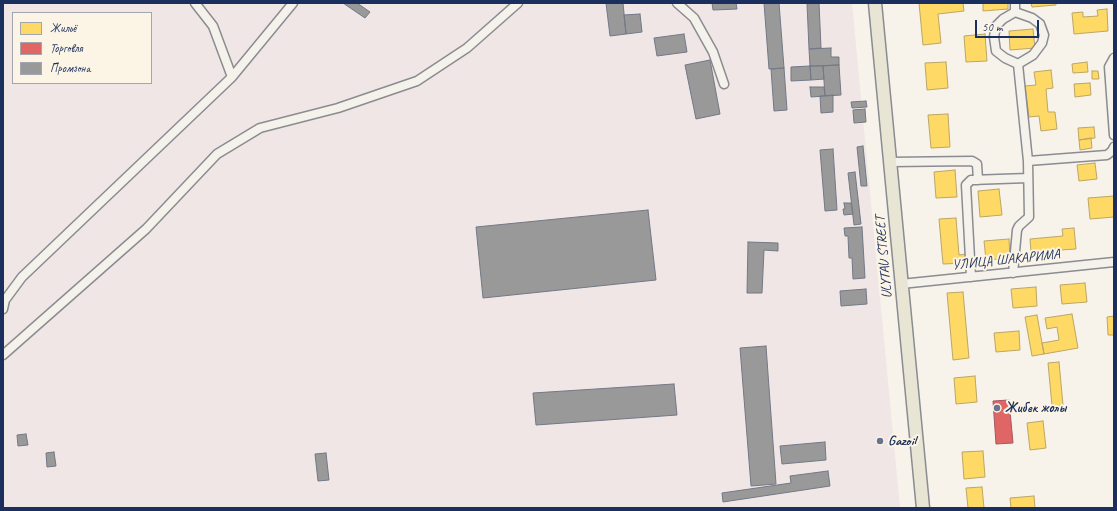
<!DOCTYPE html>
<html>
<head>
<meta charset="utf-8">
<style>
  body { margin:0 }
  #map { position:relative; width:1117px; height:511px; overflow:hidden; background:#f7f3ea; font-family:Caveat,sans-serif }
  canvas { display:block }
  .frame { position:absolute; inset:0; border:4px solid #1b2f5e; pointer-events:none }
  .legend { position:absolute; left:12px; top:12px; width:140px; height:72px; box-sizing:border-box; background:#fcf5e5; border:1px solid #a2a6af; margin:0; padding:5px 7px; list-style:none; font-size:12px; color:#1b2f5e }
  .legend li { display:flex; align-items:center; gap:8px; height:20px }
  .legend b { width:20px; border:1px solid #a2a6af }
  .scale { position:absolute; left:975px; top:20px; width:64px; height:18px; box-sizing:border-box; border:2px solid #1b2f5e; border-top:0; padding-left:5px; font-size:12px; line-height:14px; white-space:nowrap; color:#1b2f5e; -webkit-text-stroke:3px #fcf5e5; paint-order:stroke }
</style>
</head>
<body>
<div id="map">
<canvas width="1117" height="511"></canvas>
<div class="frame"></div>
<ul class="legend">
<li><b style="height:11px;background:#ffd966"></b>Жильё</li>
<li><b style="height:11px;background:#e06666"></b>Торговля</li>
<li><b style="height:11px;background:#999"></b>Промзона</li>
</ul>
<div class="scale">50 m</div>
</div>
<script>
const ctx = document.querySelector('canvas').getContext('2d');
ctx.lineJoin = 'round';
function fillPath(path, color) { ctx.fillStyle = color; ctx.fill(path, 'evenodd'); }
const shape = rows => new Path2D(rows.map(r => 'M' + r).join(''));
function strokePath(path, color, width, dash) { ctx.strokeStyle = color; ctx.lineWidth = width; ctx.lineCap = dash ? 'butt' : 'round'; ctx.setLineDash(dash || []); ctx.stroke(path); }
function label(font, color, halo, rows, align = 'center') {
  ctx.font = font + ' Caveat,sans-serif'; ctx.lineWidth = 4; ctx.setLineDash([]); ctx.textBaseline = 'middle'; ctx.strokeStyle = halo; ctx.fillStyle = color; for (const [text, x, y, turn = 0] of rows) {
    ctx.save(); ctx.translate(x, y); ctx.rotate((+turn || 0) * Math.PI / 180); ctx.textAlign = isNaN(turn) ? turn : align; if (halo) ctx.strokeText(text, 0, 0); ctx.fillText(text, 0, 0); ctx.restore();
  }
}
const built = shape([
  [3,3,852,3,900,508,3,508],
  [13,13,151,13,151,83,13,83]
]);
const homes = shape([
  [919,3,963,3,964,11,938,14,941,43,923,45,919,3],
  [983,3,1008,3,1008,9,983,11,983,3],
  [1031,3,1056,3,1056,5,1032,7,1031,3],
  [1107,9,1108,31,1074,34,1072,13,1083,12,1083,17,1098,16,1097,10,1107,9],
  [1033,29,1035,48,1010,50,1009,31,1033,29],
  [985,34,987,61,966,62,964,36,985,34],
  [946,62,948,88,927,90,925,63,946,62],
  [1087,62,1088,72,1073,73,1072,64,1087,62],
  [1051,70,1053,88,1046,89,1048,112,1055,112,1057,129,1041,131,1039,116,1029,117,1025,86,1036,85,1034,72,1051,70],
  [1092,71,1098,71,1099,79,1092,79,1092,71],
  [1090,83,1091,95,1075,97,1074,84,1090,83],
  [948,114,950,147,931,148,928,115,948,114],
  [1094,127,1095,138,1079,140,1078,128,1094,127],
  [1091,138,1092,148,1080,150,1079,140,1091,138],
  [1095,163,1097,179,1079,181,1077,165,1095,163],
  [955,170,957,197,936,198,934,172,955,170],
  [999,189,1002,215,980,217,978,191,999,189],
  [1114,196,1114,217,1090,219,1088,198,1114,196],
  [956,218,959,255,966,254,967,263,943,264,939,219,956,218],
  [1074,228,1076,249,1031,252,1030,239,1063,236,1062,229,1074,228],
  [1009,239,1010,258,986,260,984,241,1009,239],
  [1085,283,1087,302,1062,304,1060,285,1085,283],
  [1036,287,1037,306,1013,308,1011,289,1036,287],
  [963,292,969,358,953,360,947,293,963,292],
  [1072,314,1078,348,1044,354,1042,343,1059,340,1057,327,1047,329,1045,318,1072,314],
  [1037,315,1044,354,1032,356,1025,317,1037,315],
  [1114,316,1114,335,1108,335,1107,317,1114,316],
  [1019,331,1020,350,996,352,994,333,1019,331],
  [1059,362,1063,405,1052,406,1048,363,1059,362],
  [975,376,977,402,956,404,954,378,975,376],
  [1043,421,1046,448,1030,450,1027,423,1043,421],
  [983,451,985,477,964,479,962,452,983,451],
  [982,487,984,508,968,508,966,488,982,487],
  [1034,496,1035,508,1011,508,1010,498,1034,496]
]);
const shops = shape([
  [1009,400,1013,443,996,444,993,401,1009,400]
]);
const industry = shape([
  [343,3,357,3,370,12,365,18,343,3],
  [606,3,623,3,626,34,610,36,606,3],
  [712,3,736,3,737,9,713,10,712,3],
  [764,3,779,3,784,68,769,69,764,3],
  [807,3,819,3,821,48,809,49,807,3],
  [640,14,642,32,626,34,624,15,640,14],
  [684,34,687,52,657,56,654,38,684,34],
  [831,48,831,57,839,57,839,65,810,66,809,49,831,48],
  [710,60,720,114,696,119,685,65,710,60],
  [839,65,841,95,825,96,823,66,839,65],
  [810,66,811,80,791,81,791,67,810,66],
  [810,66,823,66,824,79,811,80,810,66],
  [784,68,787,110,774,111,771,69,784,68],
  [810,87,824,87,825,96,811,97,810,87],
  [833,95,833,112,821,113,820,96,833,95],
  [866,101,867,107,852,108,851,102,866,101],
  [865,109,866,122,854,123,853,110,865,109],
  [863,146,867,186,861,186,857,147,863,146],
  [833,149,837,210,825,211,820,150,833,149],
  [855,172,861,224,854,225,848,173,855,172],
  [844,203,851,203,853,214,844,215,843,209,845,209,844,203],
  [648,210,656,280,483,298,476,227,648,210],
  [862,227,865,278,853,279,852,258,849,258,848,236,845,236,844,228,862,227],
  [748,242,778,243,778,251,764,250,762,293,747,293,748,242],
  [866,289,867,304,841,306,840,291,866,289],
  [766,346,776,484,751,486,740,348,766,346],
  [674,384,677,415,536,425,533,393,674,384],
  [26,434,28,445,18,446,17,435,26,434],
  [825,442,826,460,782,464,780,446,825,442],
  [54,452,56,466,47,467,46,453,54,452],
  [326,453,329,480,318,481,315,454,326,453],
  [828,471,830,486,723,502,722,493,791,483,790,476,828,471]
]);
const minor = shape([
  [677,3,694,18,713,52,724,84],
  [1015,12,1032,18,1040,24,1044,35,1042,43,1033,55,1018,64],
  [1114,58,1109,67,1114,135],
  [232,77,293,3],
  [1028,161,1107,155,1112,151,1114,147],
  [890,162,972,161,977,164,978,180],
  [1013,273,1017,230,1019,226,1029,217,1028,161,1018,64,1005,58,996,51,994,37,996,26,1003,19,1015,12,1015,3],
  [971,277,966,185,971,180,1028,178],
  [901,284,1114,262],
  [3,309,5,300,22,277,232,77,213,26,195,3],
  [3,355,146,229,217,154,260,128,338,108,417,81,467,48,518,3]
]);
const primary = shape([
  [875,3,923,508]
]);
const markers = [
  [997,408,4,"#68748f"],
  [880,441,4,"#68748f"]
];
const streetNames = [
  ["ULYTAU STREET",884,257,-95],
  ["УЛИЦА ШАКАРИМА",1006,260,-6]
];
const poiNames = [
  ["Жибек жолы",1005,408],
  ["Gazoil",888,441]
];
fillPath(built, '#efe6e5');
fillPath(homes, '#ffd966');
strokePath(homes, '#bba664', 1);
fillPath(shops, '#e06666');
strokePath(shops, '#a55664', 1);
fillPath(industry, '#999');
strokePath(industry, '#737987', 1);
strokePath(minor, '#8a8c91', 11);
strokePath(primary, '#8a8c91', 15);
strokePath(minor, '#f5f2ec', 8);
strokePath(primary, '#e9e5d5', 12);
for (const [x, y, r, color] of markers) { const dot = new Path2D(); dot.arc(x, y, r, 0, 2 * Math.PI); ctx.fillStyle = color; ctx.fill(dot); strokePath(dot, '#fcf5e5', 1.5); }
label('14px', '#1b2f5e', '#fcf5e5', streetNames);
label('bold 14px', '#1b2f5e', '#fcf5e5', poiNames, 'left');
</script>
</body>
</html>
